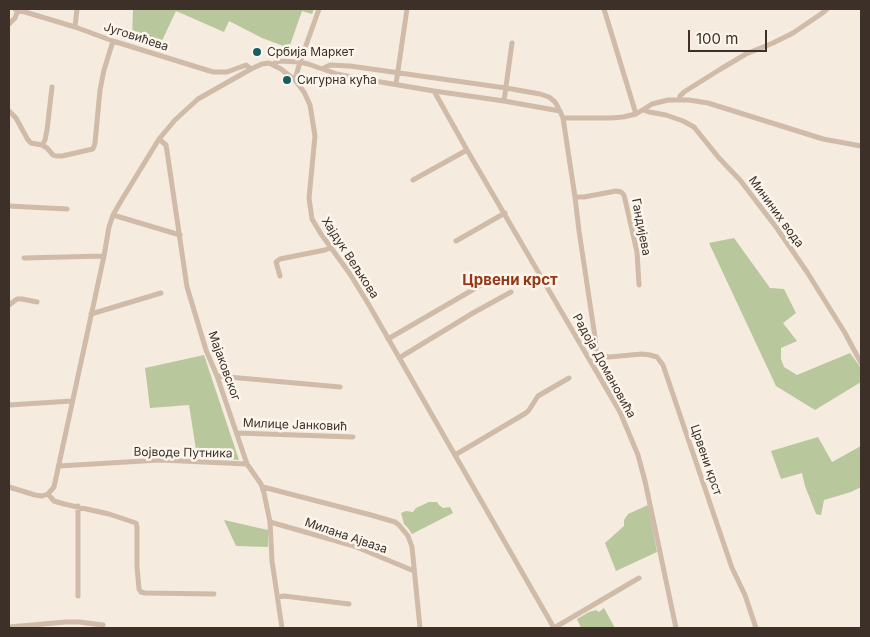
<!DOCTYPE html>
<html>
<head>
<meta charset="utf-8">
<style>
  body { margin:0 }
  #map { position:relative; width:870px; height:637px; overflow:hidden; background:#f6ebdf; font-family:Inter,sans-serif }
  canvas { display:block }
  .frame { position:absolute; inset:0; border:10px solid #3c3029; pointer-events:none }
  .scale { position:absolute; left:688px; top:30px; width:79px; height:22px; box-sizing:border-box; border:2px solid #3c3029; border-top:0; padding-left:6px; font-size:15px; line-height:18px; white-space:nowrap; color:#3c3029; -webkit-text-stroke:4px #fcf5ec; paint-order:stroke }
</style>
</head>
<body>
<div id="map">
<canvas width="870" height="637"></canvas>
<div class="frame"></div>
<div class="scale">100 m</div>
</div>
<script>
const ctx = document.querySelector('canvas').getContext('2d');
ctx.lineJoin = 'round';
function fillPath(path, color) { ctx.fillStyle = color; ctx.fill(path, 'evenodd'); }
const shape = rows => new Path2D(rows.map(r => 'M' + r).join(''));
function strokePath(path, color, width, dash) { ctx.strokeStyle = color; ctx.lineWidth = width; ctx.lineCap = dash ? 'butt' : 'round'; ctx.setLineDash(dash || []); ctx.stroke(path); }
function label(font, color, halo, rows, align = 'center') {
  ctx.font = font + ' Inter,sans-serif'; ctx.lineWidth = 5; ctx.setLineDash([]); ctx.textBaseline = 'middle'; ctx.strokeStyle = halo; ctx.fillStyle = color; for (const [text, x, y, turn = 0] of rows) {
    ctx.save(); ctx.translate(x, y); ctx.rotate((+turn || 0) * Math.PI / 180); ctx.textAlign = isNaN(turn) ? turn : align; if (halo) ctx.strokeText(text, 0, 0); ctx.fillText(text, 0, 0); ctx.restore();
  }
}
const green = shape([
  [133,9,314,9,312,14,302,11,289,48,262,38,229,21,224,32,176,11,158,49,132,41],
  [734,238,770,288,784,289,796,313,783,323,797,341,781,348,781,359,784,367,797,375,850,353,861,368,861,382,815,410,776,386,709,243],
  [204,355,239,460,197,456,189,405,150,408,145,368],
  [818,437,832,462,861,446,861,487,851,492,824,500,821,515,816,514,805,486,802,473,781,479,771,451],
  [429,502,437,502,439,505,443,508,450,507,453,513,412,534,408,528,404,524,401,513,406,511,413,512,416,508],
  [648,505,657,552,616,571,605,543,624,526,624,520,628,514],
  [224,520,268,530,268,547,236,546],
  [604,608,615,628,581,628,577,619,589,612,596,610,599,612]
]);
const minor = shape([
  [15,9,75,27,113,41,213,72,227,72,246,65,251,69],
  [604,9,636,114],
  [9,24,15,18,18,10],
  [75,27,77,9],
  [273,64,279,61,300,62,308,64,337,74,351,77,434,91,504,101,560,111,563,118,575,197,579,231,595,337,596,348,596,355],
  [324,68,330,65,350,66,506,88,540,94,549,97,555,102,558,107,559,111],
  [295,80,300,62,319,9],
  [396,84,407,9],
  [434,91,467,150,620,412,638,455,645,481,676,628],
  [679,100,680,96,684,92,719,70,746,54,773,43,793,33,821,14,827,9],
  [504,101,512,43],
  [643,110,649,112,666,115,683,121,694,127,719,158,740,180,776,227,807,272,845,333,861,363],
  [9,111,16,118,28,140,31,143,42,145,47,148,53,155,56,156,62,156,93,149,95,143,100,90,104,70,113,41],
  [563,118,611,118,623,117,636,114,652,104,668,100,689,100,708,103,823,139,861,146],
  [159,139,166,145,167,151,187,287,206,350,217,376,247,464,261,484,264,493,270,522,272,561,282,628],
  [42,145,45,140,47,130,52,87],
  [413,180,467,150],
  [575,197,584,197,616,191,621,192,624,195,637,252,639,285],
  [9,206,67,209],
  [113,215,180,235],
  [456,241,505,213],
  [24,258,104,256],
  [280,276,276,262,280,259,325,250,331,247],
  [9,305,17,299,22,299,37,302],
  [91,314,161,293],
  [388,339,481,285],
  [594,355,609,357,642,354,650,355,657,357,663,365,732,568,745,595,756,628],
  [399,358,473,313,511,292],
  [217,376,340,387],
  [9,405,72,401],
  [237,433,353,437],
  [455,455,526,413,529,410,538,396,569,378],
  [59,466,160,460,247,464],
  [9,487,35,495,42,496,48,494,54,487,104,256,109,227,113,215,121,201,159,139,175,120,198,99,251,69,262,64,269,63,281,69,295,80,304,92,310,105,315,136,309,198,312,219,321,234,350,274,369,305,554,628],
  [263,487,371,515,395,522,399,525,408,536,412,547,420,628],
  [48,494,54,501,64,504,109,514,136,523,137,527,137,567,139,589,141,592,145,593,214,594],
  [270,522,354,546,414,571],
  [78,596,78,506],
  [278,597,284,596,349,604],
  [9,627,66,622,79,622,103,625],
  [554,628,639,578]
]);
const markers = [
  [257,52,5,"#195d64"],
  [287,80,5,"#195d64"]
];
const streetNames = [
  ["Југовићева",136,37,18],
  ["Мининих вода",776,212,54],
  ["Гандијева",641,227,79],
  ["Хајдук Вељкова",350,258,57],
  ["Мајаковског",224,366,70],
  ["Радоја Домановића",604,366,61],
  ["Милице Јанковић",295,425,2],
  ["Војводе Путника",183,453,1],
  ["Црвени крст",706,460,71],
  ["Милана Ајваза",346,536,19]
];
const poiNames = [
  ["Србија Маркет",267,52],
  ["Сигурна кућа",297,80]
];
const quarterNames = [
  ["Црвени крст",510,280]
];
fillPath(green, '#b8c79c');
strokePath(minor, '#d0bba8', 5);
for (const [x, y, r, color] of markers) { const dot = new Path2D(); dot.arc(x, y, r, 0, 2 * Math.PI); ctx.fillStyle = color; ctx.fill(dot); strokePath(dot, '#fcf5ec', 2); }
label('12px', '#3c3029', '#fcf5ec', streetNames);
label('12px', '#3c3029', '#fcf5ec', poiNames, 'left');
label('bold 15px', '#963818', '#fcf5ec', quarterNames);
</script>
</body>
</html>
